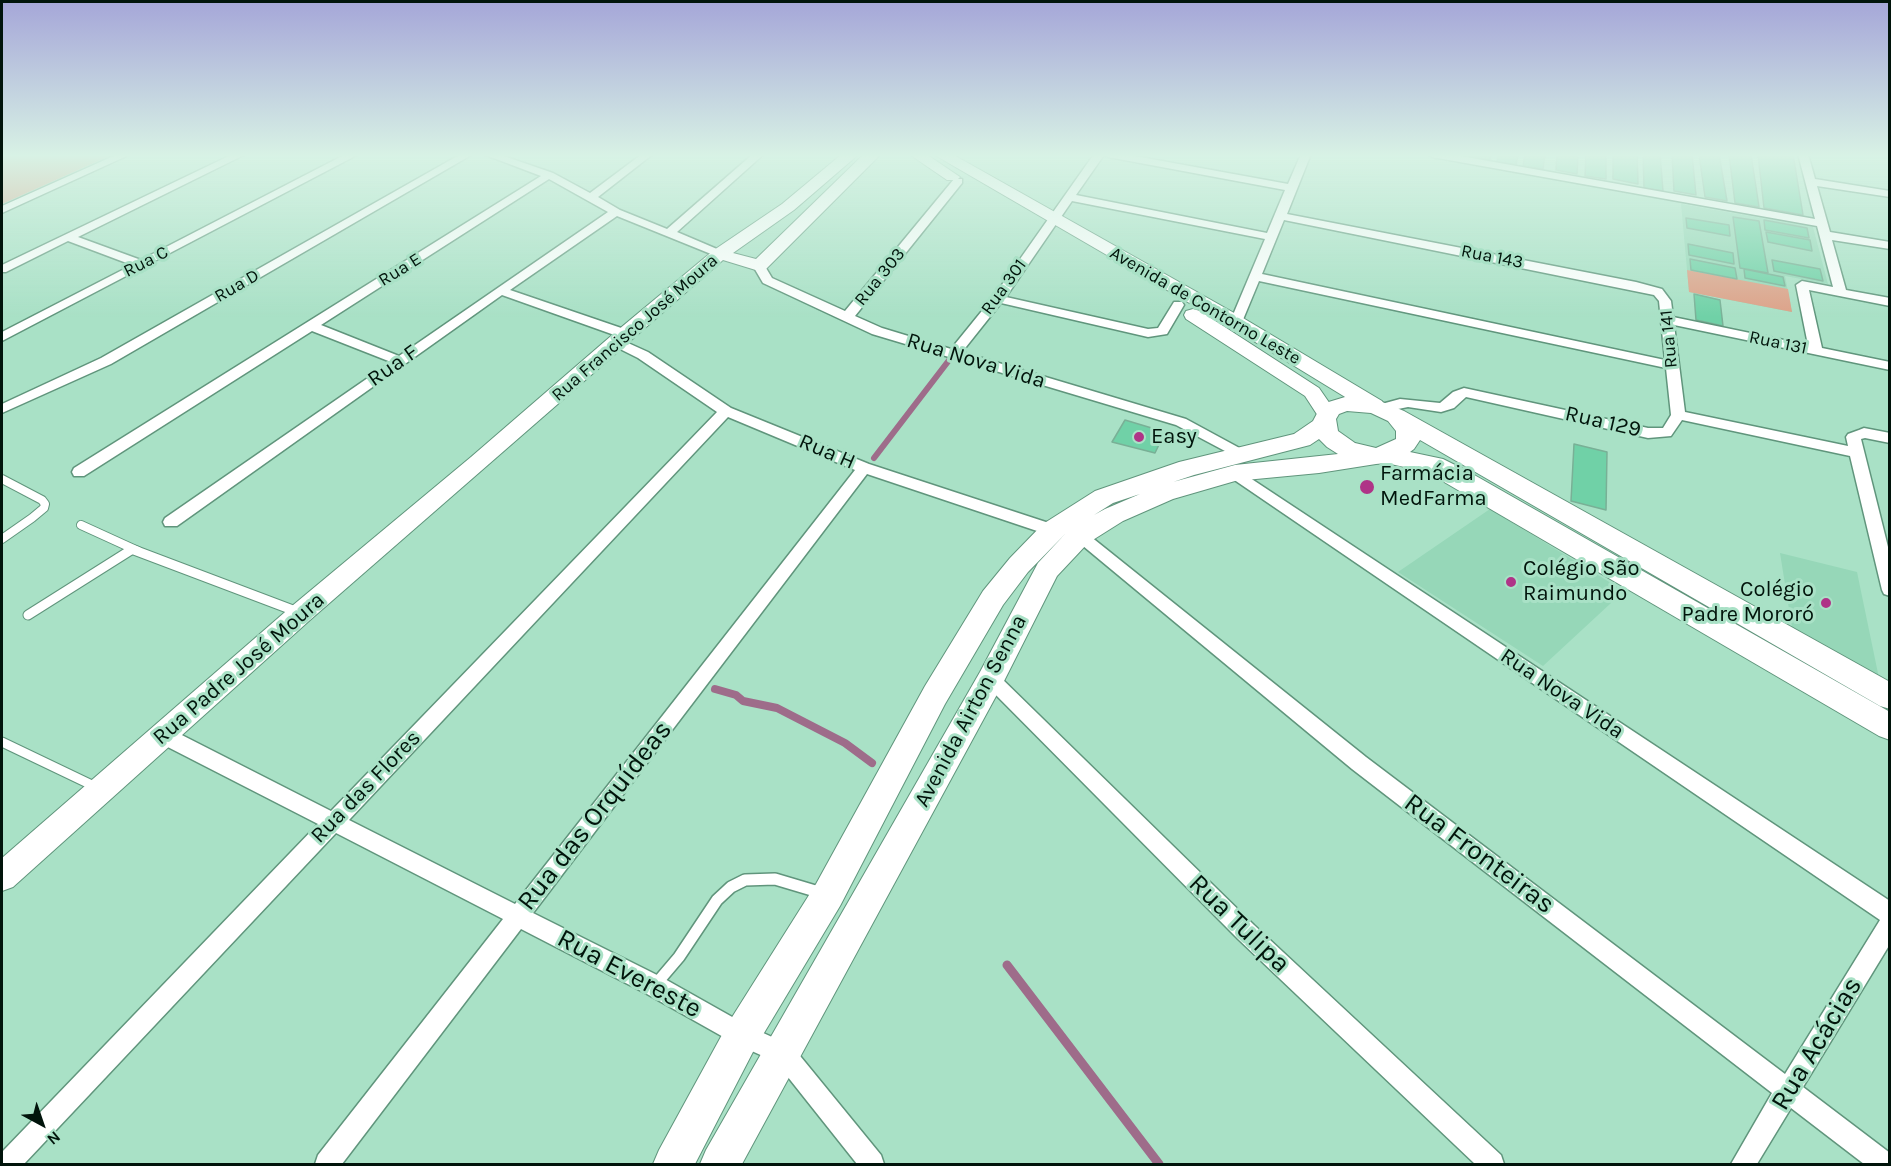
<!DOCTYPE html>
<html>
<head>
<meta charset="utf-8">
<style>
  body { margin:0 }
  #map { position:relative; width:1891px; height:1166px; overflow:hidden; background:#a9e1c6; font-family:Karla,sans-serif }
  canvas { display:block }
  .frame { position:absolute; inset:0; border:3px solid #01140b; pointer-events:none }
  .north { position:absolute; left:12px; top:1094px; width:60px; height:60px; -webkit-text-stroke:4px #a9e1c6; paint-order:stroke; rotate:140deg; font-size:16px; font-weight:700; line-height:24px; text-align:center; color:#01140b }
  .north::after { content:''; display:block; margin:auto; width:21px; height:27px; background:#01140b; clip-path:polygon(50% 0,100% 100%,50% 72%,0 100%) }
</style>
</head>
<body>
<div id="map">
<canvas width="1891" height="1166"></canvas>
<div class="frame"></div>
<div class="north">N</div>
</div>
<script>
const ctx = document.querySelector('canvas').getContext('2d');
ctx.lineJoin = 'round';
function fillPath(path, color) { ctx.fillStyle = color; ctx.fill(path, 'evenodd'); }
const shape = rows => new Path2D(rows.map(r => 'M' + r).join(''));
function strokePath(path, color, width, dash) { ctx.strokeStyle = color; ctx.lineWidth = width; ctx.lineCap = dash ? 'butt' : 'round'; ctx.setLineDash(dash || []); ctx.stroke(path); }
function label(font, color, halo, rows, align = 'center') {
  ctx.font = font + ' Karla,sans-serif'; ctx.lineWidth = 6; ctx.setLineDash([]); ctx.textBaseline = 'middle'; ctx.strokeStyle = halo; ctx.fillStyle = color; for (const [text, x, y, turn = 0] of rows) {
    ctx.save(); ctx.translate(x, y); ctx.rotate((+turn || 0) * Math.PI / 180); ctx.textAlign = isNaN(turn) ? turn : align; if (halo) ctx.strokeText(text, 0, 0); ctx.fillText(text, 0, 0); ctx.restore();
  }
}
const built = shape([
  [1681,204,1813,227,1828,284,1785,276,1792,312,1689,292],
  [1490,509,1624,591,1543,666,1398,572],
  [1780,553,1857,572,1880,683,1793,634]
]);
const green = shape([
  [2,154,114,154,2,204],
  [1687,270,1788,289,1792,312,1689,292]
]);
const streamFar2 = shape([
  [874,458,953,355]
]);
const streamFar1 = shape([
  [715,689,736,695,743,701,777,708,845,743,872,763]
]);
const stream = shape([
  [1007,965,1159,1164]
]);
const building = shape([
  [1470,154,1491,154,1490,160,1470,157,1470,154],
  [1498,154,1518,154,1516,165,1497,162,1498,154],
  [1525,154,1545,154,1543,169,1523,166,1525,154],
  [1557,154,1578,154,1577,174,1556,170,1557,154],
  [1586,154,1606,154,1606,179,1585,176,1586,154],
  [1613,154,1637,154,1638,184,1613,179,1613,154],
  [1643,154,1660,154,1663,191,1644,188,1643,154],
  [1672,154,1692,154,1696,195,1674,191,1672,154],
  [1699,154,1719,154,1727,201,1705,197,1699,154],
  [1729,154,1751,154,1759,207,1735,203,1729,154],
  [1758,154,1793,154,1803,215,1764,208,1758,154],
  [1733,217,1759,221,1768,273,1740,268,1733,217],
  [1686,218,1729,225,1730,236,1687,228,1686,218],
  [1764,220,1807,228,1809,238,1765,230,1764,220],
  [1766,232,1810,240,1812,251,1768,242,1766,232],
  [1688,244,1733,253,1734,264,1689,255,1688,244],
  [1690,259,1735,268,1737,279,1691,270,1690,259],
  [1772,260,1820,269,1823,281,1774,271,1772,260],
  [1744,269,1783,277,1785,286,1745,278,1744,269],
  [1694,294,1720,300,1723,326,1696,320,1694,294],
  [1125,420,1165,432,1155,453,1112,442,1125,420],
  [1574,444,1607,452,1606,510,1571,501,1574,444]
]);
const laneFar2 = shape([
  [2,479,42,500,45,504,44,508,32,518,2,539],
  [81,525,138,551],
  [128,551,132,549]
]);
const laneFar1 = shape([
  [134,550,298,612],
  [28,615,131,550],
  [2,742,96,787]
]);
const lane = shape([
  [656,984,679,957,717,900,731,887,745,880,775,879,822,893]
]);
const street = shape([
  [118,154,131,154,2,213,2,206,118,154],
  [233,154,246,154,78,237,141,260,346,154,359,154,2,341,2,332,132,265,68,241,6,272,2,272,2,265,233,154],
  [461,154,473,154,111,364,2,413,2,404,101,358,461,154],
  [483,154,498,154,553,173,590,193,642,154,653,154,598,197,620,210,667,229,753,154,764,154,677,232,724,252,724,256,716,256,617,216,510,290,630,331,631,334,630,337,620,337,502,295,177,526,165,526,163,522,165,518,391,362,312,331,84,476,74,476,72,472,74,468,541,176,483,154],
  [549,179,608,212,399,356,321,325,549,179],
  [1094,154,1124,154,1288,184,1301,154,1311,154,1287,214,1636,282,1662,289,1671,301,1673,317,1808,345,1796,285,1802,281,1833,287,1817,226,1432,157,1427,154,1449,154,1815,219,1798,154,1808,154,1815,179,1890,191,1890,197,1817,186,1830,232,1890,242,1890,249,1832,240,1846,290,1890,298,1890,306,1809,290,1822,348,1890,362,1890,370,1674,325,1685,412,1848,446,1846,437,1848,434,1859,430,1864,428,1890,433,1890,443,1865,438,1861,439,1890,555,1890,596,1884,594,1882,590,1850,456,1682,420,1671,436,1648,438,1466,397,1454,408,1441,412,1408,407,1383,412,1378,411,1376,408,1378,405,1400,399,1440,403,1453,392,1464,388,1648,428,1663,428,1671,415,1666,368,1259,281,1242,322,1241,325,1231,325,1230,322,1265,239,1072,201,1006,297,1148,329,1158,328,1174,302,1182,302,1184,305,1167,334,1148,337,1001,303,962,352,1186,419,1245,451,1247,454,1245,457,1240,459,1176,425,872,334,763,283,753,266,755,263,763,263,772,278,845,311,954,179,962,179,962,183,855,316,882,328,951,349,994,296,1094,154],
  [1104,155,1108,157,1285,190,1267,233,1076,195,1104,155],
  [1284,220,1654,295,1659,301,1665,360,1262,274,1284,220],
  [617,338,648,352,731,408,869,464,1058,526,1060,530,1058,534,1052,536,867,474,533,913,663,978,750,1027,792,1046,881,1155,884,1164,857,1164,776,1062,734,1043,647,994,521,929,342,1164,315,1164,318,1155,503,919,336,833,24,1164,2,1164,2,1152,318,824,156,741,154,735,156,729,163,727,170,729,331,811,717,412,638,358,612,345,610,342,617,338],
  [728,417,855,470,515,904,349,820,728,417],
  [1235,468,1890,901,1890,944,1803,1087,1890,1153,1890,1164,1864,1164,1791,1108,1757,1164,1731,1164,1772,1093,1352,769,1071,536,1073,532,1085,532,1366,757,1785,1074,1880,920,1230,477,1228,473,1230,469,1235,468],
  [991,672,997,674,1254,925,1501,1155,1504,1164,1475,1164,1238,939,985,684,982,679,985,674,991,672]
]);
const secondary = shape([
  [842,154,859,154,794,210,733,253,756,259,864,154,881,154,765,270,759,271,723,260,310,620,13,887,2,891,2,858,292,606,471,457,618,330,714,250,782,204,842,154],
  [909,154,926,154,960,177,957,180,947,180,909,154],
  [933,154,952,154,1243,318,1382,401,1385,406,1382,411,1375,412,1368,411,1229,326,933,154],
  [1193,309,1200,311,1319,388,1337,414,1334,419,1327,420,1320,419,1305,396,1186,319,1184,315,1186,311,1193,309]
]);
const primary = shape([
  [1345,397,1375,399,1404,411,1890,682,1890,709,1880,706,1420,440,1414,449,1410,452,1443,459,1469,472,1890,712,1890,740,1879,736,1427,472,1386,463,1376,464,1319,473,1235,481,1173,499,1123,521,1088,543,1057,576,1001,687,742,1164,700,1164,706,1150,980,672,1038,563,1066,533,1028,572,1003,605,945,704,840,906,755,1048,695,1164,653,1164,659,1150,729,1022,816,884,925,686,983,591,1010,558,1043,524,1095,491,1179,462,1294,434,1313,421,1322,404,1345,397],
  [1347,411,1371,413,1388,421,1396,431,1396,439,1376,448,1355,443,1338,431,1336,419,1339,414,1347,411],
  [1319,439,1327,447,1338,454,1235,465,1173,482,1194,475,1310,445,1319,439],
  [1140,494,1105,509,1094,515,1113,503,1140,494]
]);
const markers = [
  [1139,437,6,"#af3487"],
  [1367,487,8,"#af3487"],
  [1511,582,6,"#af3487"],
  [1826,603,6,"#af3487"]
];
const farStreetnames = [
  ["Rua 143",1492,257,11],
  ["Rua C",146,262,-27],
  ["Rua E",400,270,-32],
  ["Rua 303",880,277,-51],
  ["Rua D",237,286,-30],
  ["Rua 301",1004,287,-54],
  ["Avenida de Contorno Leste",1205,306,30],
  ["Rua Francisco José Moura",635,328,-41],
  ["Rua 141",1669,339,-95],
  ["Rua 131",1778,343,12]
];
const streetNames = [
  ["Rua Nova Vida",976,361,17],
  ["Rua F",393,366,-35],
  ["Rua 129",1603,422,13],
  ["Rua H",827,452,23],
  ["Rua Padre José Moura",239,669,-41],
  ["Rua Nova Vida",1562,694,34],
  ["Avenida Airton Senna",971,711,-62],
  ["Rua das Flores",366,787,-46]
];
const poiNames = [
  ["Easy",1151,437],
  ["Farmácia",1380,474],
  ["MedFarma",1380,499],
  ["Colégio São",1523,569],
  ["Raimundo",1523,594],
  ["Colégio",1814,590,"right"],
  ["Padre Mororó",1814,615,"right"]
];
const nearStreetnames = [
  ["Rua das Orquídeas",595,816,-52],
  ["Rua Fronteiras",1479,854,37],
  ["Rua Tulipa",1239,924,44],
  ["Rua Evereste",629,974,28],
  ["Rua Acácias",1817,1044,-59]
];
fillPath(built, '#96d7b8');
fillPath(green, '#dda188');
strokePath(streamFar2, '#9e6c8a', 6);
strokePath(streamFar1, '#9e6c8a', 8);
strokePath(stream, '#9e6c8a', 9);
fillPath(building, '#70d1a7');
strokePath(building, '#79b096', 1.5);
strokePath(laneFar2, '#60957c', 10);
strokePath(laneFar1, '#60957c', 11);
strokePath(lane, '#60957c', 14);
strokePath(street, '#60957c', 3);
strokePath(secondary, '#60957c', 2);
strokePath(primary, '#60957c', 2);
strokePath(laneFar2, '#fff', 8);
strokePath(laneFar1, '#fff', 9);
strokePath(lane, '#fff', 11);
fillPath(street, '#fff');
fillPath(secondary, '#fff');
fillPath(primary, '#fff');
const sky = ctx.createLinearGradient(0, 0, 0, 317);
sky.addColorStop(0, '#a5a6d8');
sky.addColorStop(0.49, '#d8f2e5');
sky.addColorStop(1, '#d8f2e500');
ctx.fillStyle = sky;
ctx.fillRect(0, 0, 1891, 317);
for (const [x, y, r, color] of markers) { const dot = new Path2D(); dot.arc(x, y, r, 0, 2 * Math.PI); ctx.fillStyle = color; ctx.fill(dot); strokePath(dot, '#a9e1c6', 2); }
label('18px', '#01140b', '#a9e1c6', farStreetnames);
label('22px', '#01140b', '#a9e1c6', streetNames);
label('22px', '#01140b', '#a9e1c6', poiNames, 'left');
label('27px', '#01140b', '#a9e1c6', nearStreetnames);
</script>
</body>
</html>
